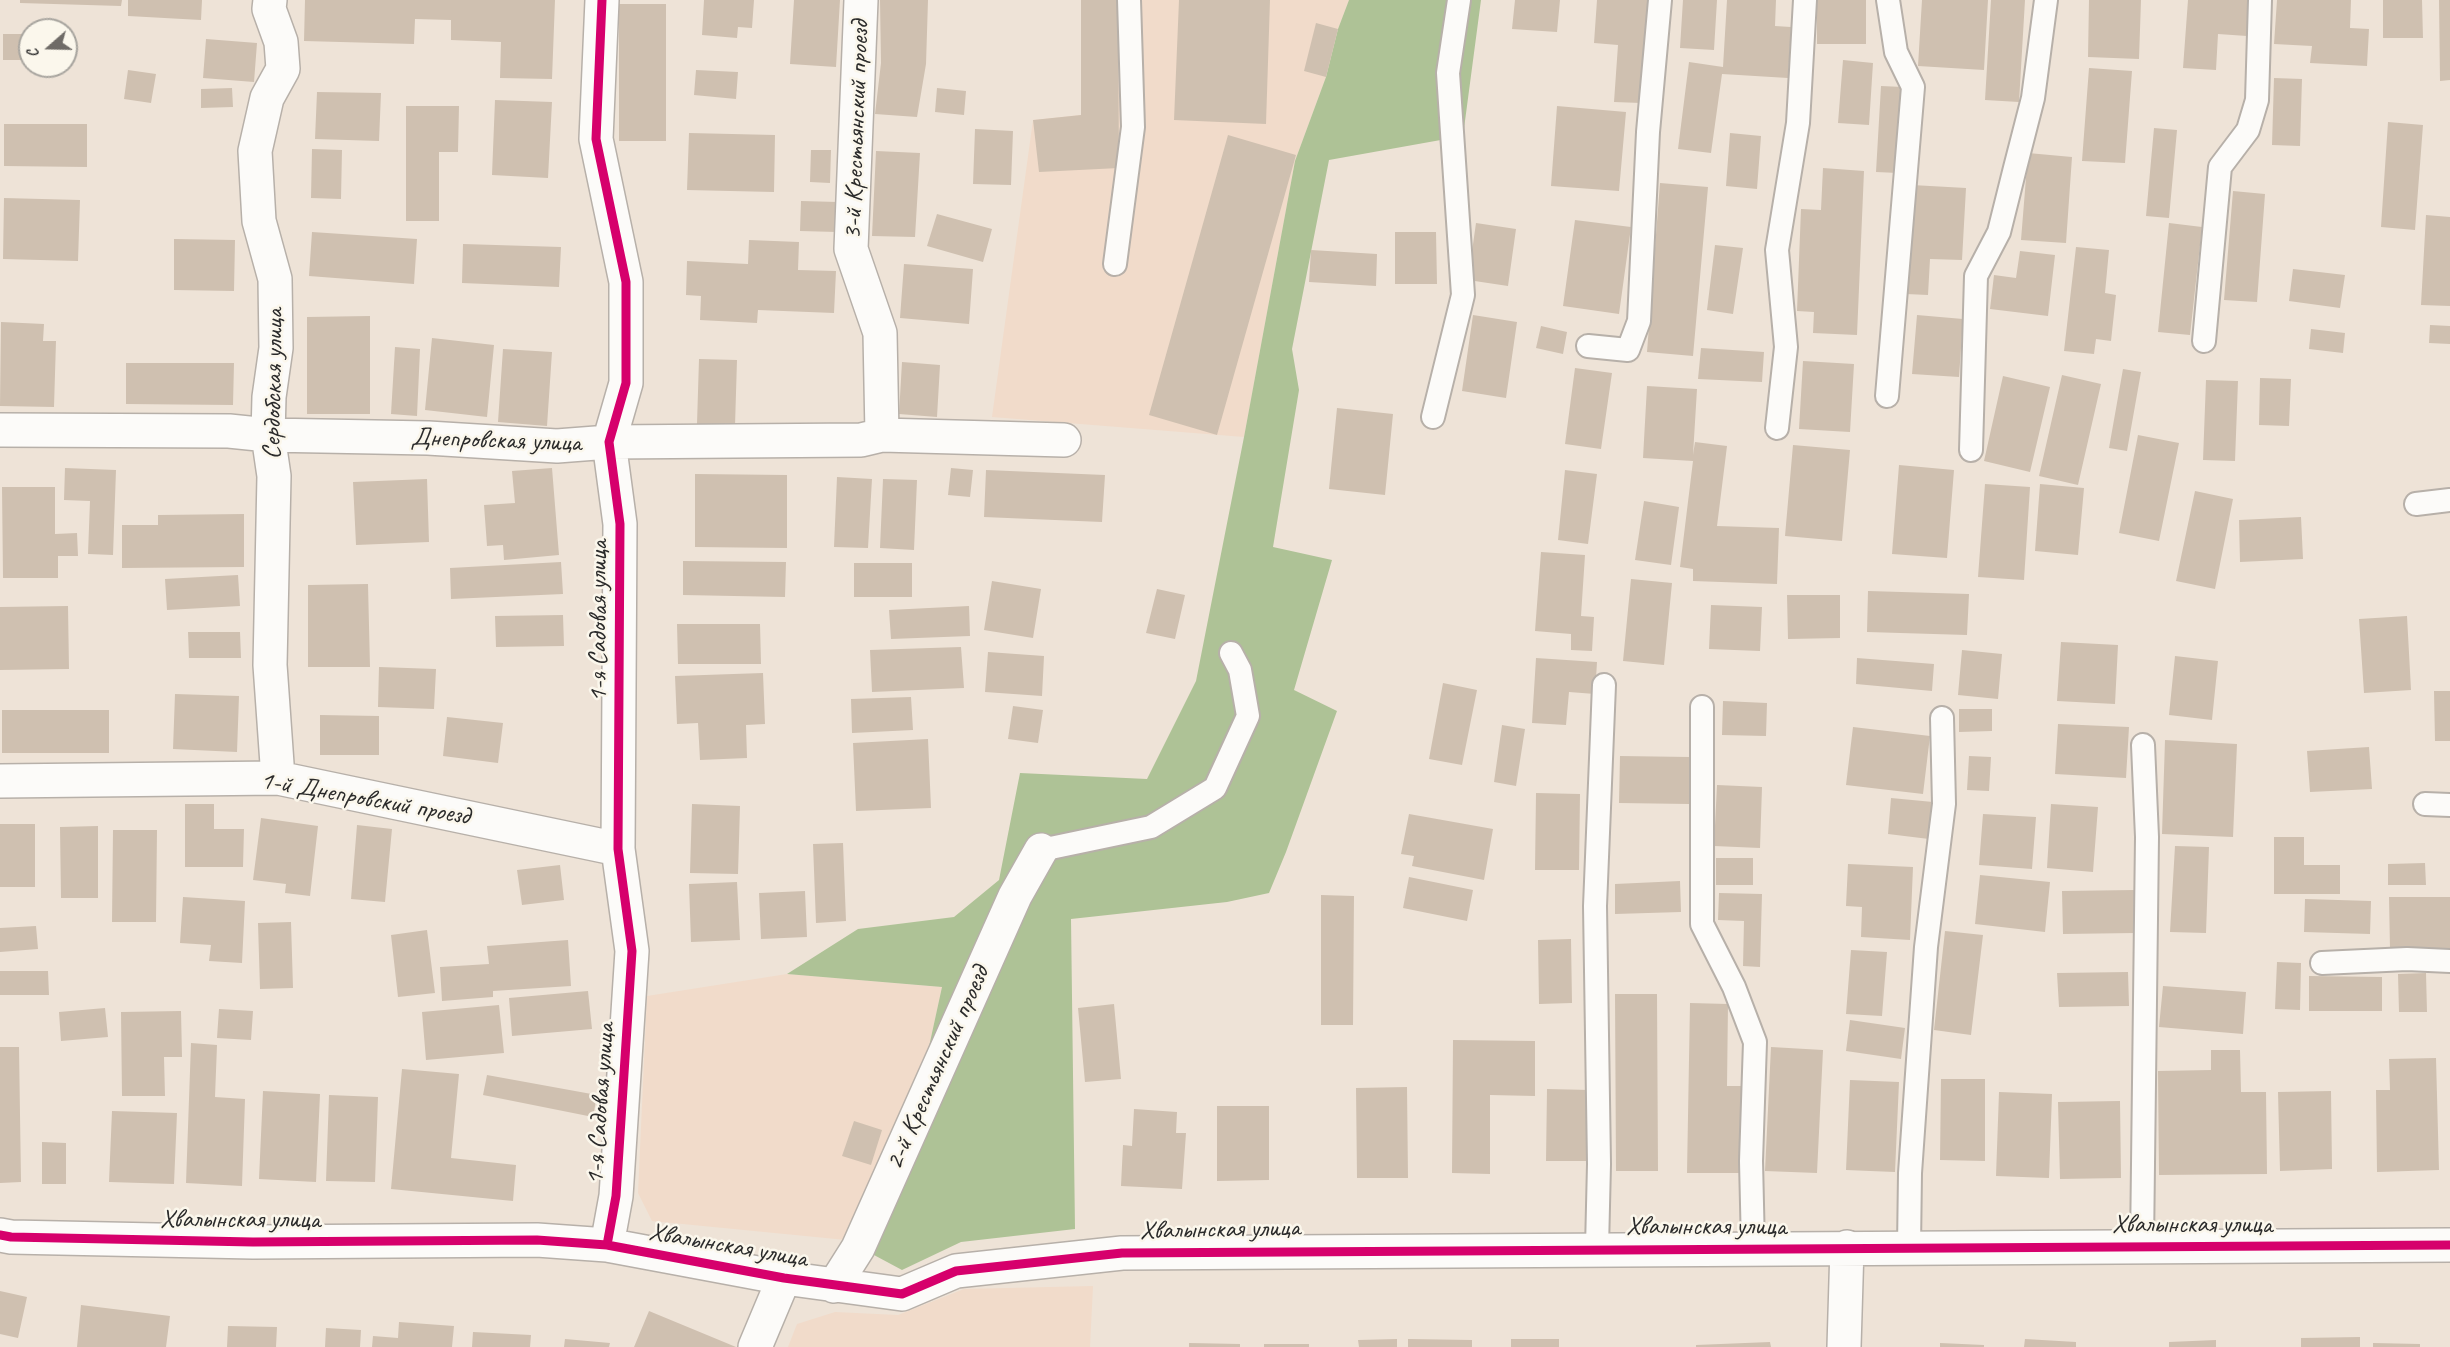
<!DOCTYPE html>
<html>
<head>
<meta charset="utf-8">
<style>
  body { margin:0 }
  #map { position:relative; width:2450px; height:1347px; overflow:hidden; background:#eee3d7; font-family:Caveat,sans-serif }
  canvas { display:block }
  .north { position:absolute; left:18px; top:18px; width:60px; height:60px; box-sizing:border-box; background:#fbf7ec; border:2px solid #a8a59f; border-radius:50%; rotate:250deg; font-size:16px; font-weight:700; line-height:24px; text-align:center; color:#2b2b2b }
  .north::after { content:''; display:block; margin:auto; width:21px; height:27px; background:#6f6b67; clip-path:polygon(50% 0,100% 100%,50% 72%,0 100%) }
</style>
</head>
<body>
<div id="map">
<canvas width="2450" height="1347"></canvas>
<div class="north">С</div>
</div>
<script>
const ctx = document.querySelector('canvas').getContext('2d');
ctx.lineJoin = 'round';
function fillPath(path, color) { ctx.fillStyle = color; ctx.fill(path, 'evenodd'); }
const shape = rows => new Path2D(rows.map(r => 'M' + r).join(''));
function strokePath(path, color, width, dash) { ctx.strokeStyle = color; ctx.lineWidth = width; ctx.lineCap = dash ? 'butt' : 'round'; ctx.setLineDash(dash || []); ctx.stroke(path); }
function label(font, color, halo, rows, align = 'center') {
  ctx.font = font + ' Caveat,sans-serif'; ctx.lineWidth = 5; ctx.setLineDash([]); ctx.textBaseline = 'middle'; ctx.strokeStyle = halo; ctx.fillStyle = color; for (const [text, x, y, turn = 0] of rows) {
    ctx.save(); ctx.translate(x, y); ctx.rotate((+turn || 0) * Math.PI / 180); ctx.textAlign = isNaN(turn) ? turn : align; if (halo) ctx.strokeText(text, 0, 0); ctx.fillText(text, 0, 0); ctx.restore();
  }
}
const built = shape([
  [1081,0,1349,0,1338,29,1326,77,1295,161,1244,437,992,417,1033,120,1081,115],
  [787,974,942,987,925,1065,846,1240,652,1221,638,1193,647,996],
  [1093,1286,1090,1347,788,1347,797,1324,835,1312,898,1315,964,1289]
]);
const forest = shape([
  [1349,0,1481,0,1463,136,1329,160,1292,349,1299,390,1273,547,1332,560,1294,690,1337,711,1286,852,1269,893,1227,902,1071,919,1075,1229,961,1242,902,1270,846,1240,925,1065,942,987,787,974,858,929,954,917,999,880,1020,773,1147,779,1196,681,1244,437,1295,161,1326,77,1338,29]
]);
const building = shape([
  [20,0,122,0,121,6,20,3],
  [128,0,202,0,201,20,128,16],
  [305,0,555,0,552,79,500,78,501,42,451,40,451,20,415,19,414,44,304,41],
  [704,0,754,0,752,28,738,27,737,38,702,35],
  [794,0,840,0,836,67,790,64],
  [880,0,928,0,926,64,917,117,875,114,881,63],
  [1081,0,1118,0,1119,168,1039,172,1033,120,1081,115],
  [1179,0,1270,0,1266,124,1174,120],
  [1515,0,1560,0,1557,32,1512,29],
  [1597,0,1649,0,1641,103,1614,102,1618,45,1594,43],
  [1683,0,1717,0,1714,50,1680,48],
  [1727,0,1776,0,1775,26,1791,27,1788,78,1722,74,1711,153,1678,149,1689,62,1723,67],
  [1817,0,1866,0,1866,44,1817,44],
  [1922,0,1988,0,1984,70,1918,66],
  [1991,0,2025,0,2019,102,1985,100],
  [2089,0,2141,0,2139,59,2088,57],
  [2188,0,2249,0,2247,36,2218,34,2216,70,2183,68],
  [2277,0,2351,0,2350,28,2369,29,2367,66,2310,63,2312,46,2274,44],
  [2383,0,2422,0,2423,38,2383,38],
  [2439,0,2450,0,2450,80,2440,81],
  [619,4,666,4,666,141,619,141],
  [1316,23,1338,29,1326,77,1304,71],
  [3,34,28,34,28,60,3,60],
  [206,39,257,43,254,82,203,78],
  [1843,60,1873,63,1869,125,1838,123],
  [2089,68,2132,71,2125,163,2082,161],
  [128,70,156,74,151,103,124,99],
  [696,70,738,72,736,99,694,95],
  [2274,78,2302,79,2300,146,2272,145],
  [1881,86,1903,87,1898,173,1876,172],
  [232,88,233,107,201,108,201,89],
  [937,88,966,91,964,115,935,112],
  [317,92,381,93,379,141,315,139],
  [495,100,552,102,548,178,492,175],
  [406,106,459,106,458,152,439,152,439,221,406,221],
  [1557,106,1626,112,1619,191,1551,186],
  [2388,122,2423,125,2415,230,2381,227],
  [4,124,87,124,87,167,4,166],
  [2154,128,2177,130,2169,218,2146,216],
  [975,129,1013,131,1011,185,973,184],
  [689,133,775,135,774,192,687,190],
  [1730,133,1761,136,1757,189,1726,186],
  [1228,135,1296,155,1217,435,1149,415],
  [312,149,342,150,341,199,311,198],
  [811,150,831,150,830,183,810,182],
  [876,151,920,153,915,237,872,236],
  [2028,153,2072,157,2066,243,2021,240],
  [1823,168,1864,171,1857,335,1813,333,1814,312,1797,311,1801,209,1821,210],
  [1660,183,1708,187,1693,356,1647,352],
  [1912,185,1966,188,1962,260,1930,259,1928,295,1906,294],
  [2233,191,2265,194,2257,302,2224,300],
  [4,198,80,200,78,261,3,259],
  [801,201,838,202,837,232,800,231],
  [937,214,992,229,983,262,927,246],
  [2426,215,2450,217,2450,306,2421,305],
  [1575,220,1631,227,1619,314,1563,306],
  [1476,223,1516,229,1508,286,1468,280],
  [2169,223,2202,227,2190,335,2158,332],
  [312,232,417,239,414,284,309,276],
  [1395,232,1436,232,1437,284,1395,284],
  [174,239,235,240,234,291,174,290],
  [749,240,799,242,798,270,836,271,834,313,758,310,757,323,700,320,701,296,686,295,687,261,748,264],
  [463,244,561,247,559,287,462,283],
  [1715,245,1743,248,1733,314,1707,310],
  [2076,247,2109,250,2105,293,2116,295,2111,341,2096,339,2094,354,2064,351],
  [1311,250,1377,254,1376,286,1309,282],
  [2020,251,2055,255,2048,316,1990,309,1994,275,2016,278],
  [904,264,973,269,969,324,900,318],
  [2293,269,2345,275,2340,308,2289,301],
  [1473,315,1517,322,1506,398,1462,391],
  [1917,315,1963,319,1959,377,1912,374],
  [370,316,370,414,307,414,307,317],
  [1,322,44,324,43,341,56,341,54,407,0,406],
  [2430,325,2450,326,2450,344,2429,343],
  [1541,326,1567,332,1563,354,1536,348],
  [2311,329,2345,333,2343,353,2309,349],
  [432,338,494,345,487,417,425,410],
  [395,347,420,349,417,416,391,414],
  [1701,348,1764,352,1762,382,1698,379],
  [503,349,552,352,547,426,498,422],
  [699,359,737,360,735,426,697,424],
  [1803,361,1854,364,1850,432,1799,429],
  [902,362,940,365,937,417,899,414],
  [126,363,234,363,233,405,126,404],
  [1575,368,1612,373,1601,449,1565,444],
  [2123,369,2141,372,2127,451,2109,448],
  [2062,375,2101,384,2078,485,2039,476],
  [2003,376,2050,387,2030,472,1984,461],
  [2260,378,2291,379,2289,426,2259,425],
  [2206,380,2238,381,2235,461,2203,460],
  [1647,386,1697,389,1693,455,1695,442,1727,446,1717,526,1779,528,1777,584,1693,581,1693,569,1680,567,1693,461,1643,458],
  [1337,408,1393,414,1385,495,1329,489],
  [2138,435,2179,443,2159,541,2119,533],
  [1793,445,1850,450,1842,541,1785,536],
  [1899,465,1954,470,1947,558,1892,554],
  [65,468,116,470,113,555,88,554,90,501,64,500],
  [552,468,559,555,504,560,503,545,487,546,484,505,515,503,512,471],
  [951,468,973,470,970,497,948,495],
  [986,470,1105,475,1102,522,984,517],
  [1565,470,1597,474,1588,544,1558,540],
  [695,474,787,475,787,548,695,547],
  [837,477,872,479,868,548,834,547],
  [427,479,429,542,356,545,353,482],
  [883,479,917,480,914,550,880,548],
  [1985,484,2030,487,2024,580,1978,577],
  [2040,484,2084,488,2078,555,2035,551],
  [2,487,55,487,55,534,77,533,78,556,58,556,58,578,3,578],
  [2195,491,2233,499,2215,589,2176,581],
  [1644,501,1679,507,1671,565,1635,560],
  [244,514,244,567,122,568,122,525,158,525,158,515],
  [2301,517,2303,559,2240,562,2239,520],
  [1541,552,1585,555,1581,616,1594,617,1592,651,1571,650,1571,634,1535,631],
  [683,561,786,562,785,597,683,595],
  [561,562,563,594,451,599,450,568],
  [854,563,912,563,912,597,854,597],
  [238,575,240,606,167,610,165,579],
  [1631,579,1672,583,1664,665,1623,661],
  [992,581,1041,589,1033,638,984,630],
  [368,584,370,667,308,667,308,585],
  [1157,589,1185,595,1175,639,1146,633],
  [1868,591,1969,594,1967,635,1867,632],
  [1787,595,1840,595,1840,638,1788,639],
  [1711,605,1762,607,1760,651,1709,649],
  [68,606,69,669,0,670,0,607],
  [969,606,970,636,891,639,889,610],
  [563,615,564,646,496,647,495,616],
  [2407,616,2411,690,2364,693,2359,619],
  [677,624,760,624,761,664,678,664],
  [188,632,240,632,241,658,189,658],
  [2061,642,2118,645,2115,704,2057,701],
  [961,647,964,688,872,692,870,650],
  [1962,650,2002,654,1998,699,1958,695],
  [988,652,1044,656,1042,696,985,692],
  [2175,656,2218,661,2212,720,2169,715],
  [1536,658,1597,662,1595,694,1569,692,1566,725,1532,723],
  [1857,658,1934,664,1932,691,1856,684],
  [379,667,436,669,434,709,378,707],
  [763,673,765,724,746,725,747,758,700,760,698,723,677,724,675,676],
  [1443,683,1477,690,1462,765,1429,759],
  [2434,691,2450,691,2450,741,2435,741],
  [175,694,239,696,237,752,173,749],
  [911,697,913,730,852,733,851,699],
  [1723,701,1767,703,1766,736,1722,735],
  [1013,706,1043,710,1038,743,1008,739],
  [1959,709,1992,709,1992,731,1959,732],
  [2,710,109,710,109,753,2,753],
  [320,715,379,716,379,755,320,755],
  [447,717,503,723,498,763,443,756],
  [2058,724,2129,727,2126,778,2055,774],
  [1502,725,1525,729,1516,786,1494,782],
  [1853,727,1930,736,1923,794,1846,785],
  [928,739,931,808,856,811,853,743],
  [2165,740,2237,744,2233,837,2162,834],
  [2369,747,2372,789,2310,792,2307,751],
  [1620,756,1690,757,1689,804,1619,803],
  [1969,756,1991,757,1989,791,1967,790],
  [1717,785,1762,787,1760,848,1714,846],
  [1536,793,1580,794,1579,870,1535,870],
  [1891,798,1933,802,1929,839,1888,834],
  [185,804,214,804,214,829,244,829,243,867,185,867],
  [692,804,740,806,738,874,690,873],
  [2051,804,2098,807,2093,872,2047,868],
  [1409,814,1493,829,1484,880,1412,866,1414,856,1401,854],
  [1983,814,2036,817,2032,869,1979,865],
  [261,818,318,826,310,896,285,893,286,884,253,880],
  [0,824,35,824,35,887,0,887],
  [357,825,392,829,385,902,351,899],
  [98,826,98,898,61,898,60,827],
  [113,830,157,830,156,922,112,922],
  [2274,837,2304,837,2304,865,2340,865,2340,894,2274,894],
  [843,843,846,921,816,923,813,844],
  [2175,846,2209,847,2206,933,2170,932],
  [1716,858,1753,858,1753,885,1716,885],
  [2425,863,2426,885,2388,885,2388,864],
  [1848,864,1913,867,1910,940,1861,937,1862,907,1846,906],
  [560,865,564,900,522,905,517,870],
  [1980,875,2050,882,2045,932,1975,924],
  [1409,877,1473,890,1467,921,1403,908],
  [1680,881,1681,912,1615,914,1615,884],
  [737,882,740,940,691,942,689,884],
  [2135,890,2135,933,2063,934,2062,891],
  [805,891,807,937,761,939,759,893],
  [1719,893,1762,894,1760,967,1743,966,1744,921,1718,920],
  [1321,895,1354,896,1353,1025,1321,1025],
  [183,897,245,901,242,963,209,961,211,945,180,943],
  [2389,897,2450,897,2450,949,2390,949],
  [2305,899,2371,901,2370,934,2304,932],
  [291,922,293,988,260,989,258,923],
  [36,926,38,949,0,952,0,928],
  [427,930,435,993,398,997,391,935],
  [1945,931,1983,935,1971,1035,1934,1030],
  [1571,939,1572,1003,1539,1004,1538,940],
  [568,940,571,986,493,991,493,997,442,1001,440,967,489,964,487,946],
  [1851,950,1887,952,1882,1016,1846,1014],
  [2277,962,2301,963,2300,1010,2275,1009],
  [0,971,48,971,49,995,0,995],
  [2128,972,2129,1006,2059,1007,2057,973],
  [2426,973,2427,1012,2399,1012,2398,974],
  [2309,976,2382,977,2382,1011,2309,1011],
  [2163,986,2246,992,2243,1034,2159,1027],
  [588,991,592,1029,512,1036,509,998],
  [1615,994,1657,994,1658,1171,1616,1171],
  [1690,1003,1728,1004,1727,1086,1742,1086,1741,1173,1687,1173],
  [1114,1004,1121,1079,1085,1082,1078,1008],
  [499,1005,504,1053,426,1060,422,1012],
  [105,1008,108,1037,61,1041,59,1012],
  [219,1009,253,1011,251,1040,217,1038],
  [181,1011,182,1057,164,1057,165,1096,122,1096,121,1012],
  [1850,1020,1905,1028,1901,1059,1846,1051],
  [1453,1040,1535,1041,1535,1096,1490,1095,1490,1174,1452,1173],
  [191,1043,217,1045,215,1097,245,1099,242,1186,186,1183],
  [0,1047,19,1047,21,1182,0,1183],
  [1771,1047,1823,1050,1817,1173,1765,1171],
  [2211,1050,2240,1050,2241,1092,2266,1092,2267,1174,2159,1175,2158,1071,2211,1070],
  [2436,1058,2439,1170,2377,1172,2376,1090,2390,1090,2389,1059],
  [402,1069,459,1074,451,1158,516,1165,513,1201,391,1189],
  [487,1075,597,1095,593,1117,483,1095],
  [1941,1079,1985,1079,1985,1161,1940,1160],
  [1850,1080,1899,1082,1895,1172,1846,1170],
  [1407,1087,1408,1178,1357,1178,1356,1088],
  [1547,1089,1590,1090,1589,1161,1546,1161],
  [263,1091,320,1094,316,1182,259,1179],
  [2331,1091,2332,1169,2280,1171,2278,1092],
  [1999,1092,2052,1094,2049,1178,1996,1176],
  [329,1095,378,1097,375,1182,326,1181],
  [2120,1101,2121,1178,2060,1179,2058,1102],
  [1217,1106,1269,1106,1269,1180,1217,1181],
  [1134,1109,1177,1112,1176,1133,1186,1133,1182,1189,1121,1186,1123,1145,1132,1146],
  [112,1111,177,1113,174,1184,109,1182],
  [854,1121,882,1130,871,1165,842,1156],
  [42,1142,66,1143,66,1184,42,1184],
  [0,1291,27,1297,18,1338,0,1334],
  [81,1305,170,1316,166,1347,77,1347],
  [649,1311,736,1347,634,1347],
  [399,1322,454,1326,452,1347,372,1347,373,1336,398,1338],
  [228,1326,277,1327,276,1347,227,1347],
  [326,1328,361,1330,360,1347,325,1347],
  [473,1332,531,1335,530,1347,472,1347],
  [2360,1337,2360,1347,2301,1347,2301,1338],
  [565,1339,610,1343,609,1347,564,1347],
  [1397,1339,1397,1347,1359,1347,1358,1340],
  [1408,1339,1472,1340,1472,1347,1408,1347],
  [1511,1339,1559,1339,1559,1347,1511,1347],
  [2025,1339,2076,1342,2076,1347,2024,1347],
  [2216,1340,2216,1347,2169,1347,2169,1342],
  [1770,1342,1771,1347,1696,1347,1696,1345],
  [1189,1343,1240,1344,1240,1347,1189,1347],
  [1940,1343,1984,1345,1984,1347,1940,1347],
  [2373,1343,2420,1344,2420,1347,2373,1347],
  [1264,1344,1309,1344,1309,1347,1264,1347]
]);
const lane = shape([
  [1115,264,1133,127,1129,0],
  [2204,341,2220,167,2248,130,2257,100,2260,0],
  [1588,346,1628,350,1639,321,1648,132,1660,0],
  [1887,396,1913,87,1896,52,1888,0],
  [1433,417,1463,295,1448,73,1459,0],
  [1777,428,1786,347,1777,250,1798,123,1805,0],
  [1971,450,1976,276,1999,232,2015,168,2033,98,2046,0],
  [2416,504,2450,500],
  [1702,707,1702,924,1734,987,1755,1042,1751,1161,1753,1247],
  [2425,804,2450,805],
  [1041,850,1151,827,1215,788,1248,716,1240,670,1231,653],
  [2322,963,2407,959,2450,961],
  [2142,1246,2147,837,2143,745],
  [1909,1247,1910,1173,1926,947,1944,804,1942,718],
  [1597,1248,1599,1164,1595,906,1604,685]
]);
const street = shape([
  [270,0,269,9,281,42,283,69,267,98,255,151,259,221,275,279,276,348,269,397,268,435,274,476,270,665,278,778],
  [602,0,596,139,626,282,626,383,609,442,620,524,618,849,632,951,616,1196,607,1245],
  [861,0,851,249,880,333,882,435],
  [0,430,229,431,268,435,428,438,557,446,609,442,861,440,882,435,1064,440],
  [0,781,278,778,618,849],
  [0,1235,11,1237,253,1242,537,1240,607,1245,784,1278,902,1294,956,1271,1122,1253,2450,1245],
  [834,1286,858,1248,1015,896,1041,850],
  [755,1347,784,1278],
  [1844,1347,1847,1247]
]);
const cycleway = shape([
  [602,0,596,139,626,282,626,383,609,442,620,524,618,849,632,951,616,1196,607,1245],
  [0,1235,11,1237,253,1242,537,1240,607,1245,784,1278,902,1294,956,1271,1122,1253,2450,1245]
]);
const streetNames = [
  ["3-й Крестьянский проезд",857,130,-88],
  ["Сердобская улица",274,384,-89],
  ["Днепровская улица",496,441,2],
  ["1-я Садовая улица",599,621,-90],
  ["1-й Днепровский проезд",365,799,10],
  ["2-й Крестьянский проезд",938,1068,-66],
  ["1-я Садовая улица",601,1104,-86],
  ["Хвалынская улица",240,1220],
  ["Хвалынская улица",2192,1225],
  ["Хвалынская улица",1706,1227],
  ["Хвалынская улица",1220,1230,-1],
  ["Хвалынская улица",728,1246,10]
];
fillPath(built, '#f1dbca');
fillPath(forest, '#aec296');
fillPath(building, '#cfc0b0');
strokePath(lane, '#b7b0a9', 26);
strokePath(street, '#b7b0a9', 36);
strokePath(lane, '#fcfbf9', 22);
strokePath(street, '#fcfbf9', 33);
strokePath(cycleway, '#d6006c', 9);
label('26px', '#2b2b2b', '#fbf7ec', streetNames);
</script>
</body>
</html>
